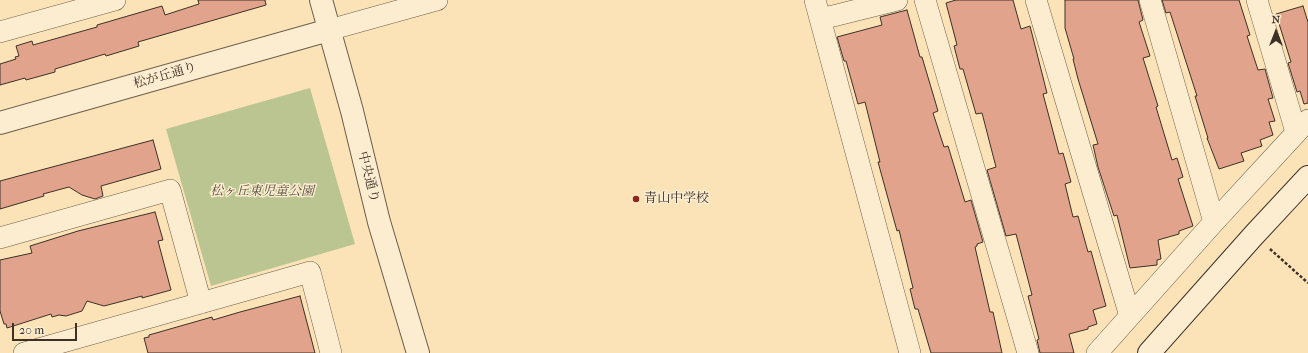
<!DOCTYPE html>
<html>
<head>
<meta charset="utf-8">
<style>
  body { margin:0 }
  #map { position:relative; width:1308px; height:353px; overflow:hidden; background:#fbe3b7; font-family:"IM FELL French Canon",serif }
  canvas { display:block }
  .north { position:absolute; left:1256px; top:12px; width:40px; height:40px; -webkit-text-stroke:3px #fcedd0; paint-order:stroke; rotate:0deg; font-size:11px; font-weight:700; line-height:16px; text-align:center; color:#3c3027 }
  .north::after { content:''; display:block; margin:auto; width:14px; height:18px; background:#3c3027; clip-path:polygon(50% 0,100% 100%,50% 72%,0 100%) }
  .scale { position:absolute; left:12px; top:323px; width:65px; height:18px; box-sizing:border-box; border:2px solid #3c3027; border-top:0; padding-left:5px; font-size:12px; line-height:14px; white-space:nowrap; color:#3c3027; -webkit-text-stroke:3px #fcedd0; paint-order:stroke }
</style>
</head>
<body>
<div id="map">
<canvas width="1308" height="353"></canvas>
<div class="north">N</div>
<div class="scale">20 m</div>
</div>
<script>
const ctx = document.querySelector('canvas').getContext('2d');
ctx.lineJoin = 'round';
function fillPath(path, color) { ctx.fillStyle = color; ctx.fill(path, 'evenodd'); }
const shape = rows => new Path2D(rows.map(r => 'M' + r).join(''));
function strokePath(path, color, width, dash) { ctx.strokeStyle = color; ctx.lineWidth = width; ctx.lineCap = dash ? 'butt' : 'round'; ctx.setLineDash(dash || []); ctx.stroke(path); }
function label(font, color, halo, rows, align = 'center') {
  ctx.font = font + ' "IM FELL French Canon","Noto Serif JP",serif'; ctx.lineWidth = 3; ctx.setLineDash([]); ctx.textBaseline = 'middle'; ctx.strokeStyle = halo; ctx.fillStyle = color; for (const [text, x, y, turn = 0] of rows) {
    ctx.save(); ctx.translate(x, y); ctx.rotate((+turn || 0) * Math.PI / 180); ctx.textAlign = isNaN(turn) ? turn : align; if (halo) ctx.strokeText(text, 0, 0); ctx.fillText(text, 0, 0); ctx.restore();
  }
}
const green = shape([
  [310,88,355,244,211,286,166,129]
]);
const building = shape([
  [198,0,265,0,266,5,138,42,139,46,106,56,105,54,55,69,55,72,26,80,25,78,0,85,0,64,16,59,15,57,19,56,16,46,32,41,33,45,97,27,97,25,162,6,165,15,199,4,198,0],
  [956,0,1013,0,1021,29,1030,26,1047,93,1043,94,1059,154,1063,153,1071,182,1065,184,1073,217,1078,216,1088,252,1091,251,1106,306,1093,310,1097,324,1088,327,1088,329,1069,334,1074,353,1040,353,1037,340,1039,339,1028,296,1032,295,1016,234,1006,236,987,170,996,167,982,113,976,114,963,69,960,69,954,46,957,45,946,3,956,0],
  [1065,0,1138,0,1143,20,1139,22,1150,56,1143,58,1158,106,1156,107,1172,160,1177,158,1183,177,1178,179,1193,226,1179,231,1179,234,1158,240,1161,259,1157,260,1157,265,1130,268,1117,215,1114,216,1098,167,1093,145,1098,144,1078,79,1073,59,1074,59,1065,28,1065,0],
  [1162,0,1239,0,1250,35,1247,36,1258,70,1265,69,1273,98,1268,99,1275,121,1269,122,1273,135,1260,140,1262,146,1241,153,1244,161,1219,169,1207,138,1208,138,1195,96,1197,96,1170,12,1166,13,1162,0],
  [1303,6,1308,22,1308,103,1304,104,1300,91,1297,92,1288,63,1291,62,1276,14,1303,6],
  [907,10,920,57,922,57,938,111,933,113,944,147,948,146,965,202,971,200,983,242,977,244,977,246,975,247,990,312,993,312,1002,353,931,353,918,309,915,309,910,289,913,288,899,230,897,231,878,162,880,162,865,102,858,104,846,61,844,61,837,37,882,25,880,17,907,10],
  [153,140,161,169,101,186,103,196,95,199,82,195,69,187,43,194,44,196,0,209,0,181,153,140],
  [155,212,163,240,158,241,171,290,142,298,142,296,104,306,87,301,82,311,66,316,59,315,52,317,51,314,7,328,6,324,4,324,0,311,0,260,32,253,30,246,78,231,155,212],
  [300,296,315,353,148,353,144,338,149,337,149,335,212,317,213,320,240,312,300,296]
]);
const path = shape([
  [1270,249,1308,283]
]);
const minor = shape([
  [815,0,910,353],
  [925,0,1028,353],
  [1036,0,1130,316],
  [1150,0,1214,222],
  [1257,0,1296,132],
  [821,19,897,0],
  [329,30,437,0],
  [0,32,115,0],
  [0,238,170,190,201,303],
  [24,353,310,272,331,353],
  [1097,353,1214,222,1308,120]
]);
const tertiary = shape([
  [321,0,352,111,379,222,418,353],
  [0,123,329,30]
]);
const secondary = shape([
  [1149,353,1254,235,1308,177]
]);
const markers = [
  [636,199,4,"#8f2418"]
];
const streetNames = [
  ["松が丘通り",165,76,-16],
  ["中央通り",368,177,76]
];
const parkNames = [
  ["松ヶ丘東児童公園",262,192]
];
const poiNames = [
  ["青山中学校",644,199]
];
fillPath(green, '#bac592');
fillPath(building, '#e2a38c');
strokePath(building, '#3c3027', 1);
strokePath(minor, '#6c5d4b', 22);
strokePath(tertiary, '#6c5d4b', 24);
strokePath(secondary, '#3c3027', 24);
strokePath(path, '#3c3027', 2.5, [3, 2]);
strokePath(minor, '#fcedd0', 21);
strokePath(tertiary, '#fcedd0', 22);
strokePath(secondary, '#fcedd0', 22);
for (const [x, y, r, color] of markers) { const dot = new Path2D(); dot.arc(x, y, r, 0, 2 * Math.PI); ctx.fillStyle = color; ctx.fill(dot); strokePath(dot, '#fcedd0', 1.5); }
label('13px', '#3c3027', '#fcedd0', streetNames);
label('italic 13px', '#554e3c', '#fcedd0', parkNames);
label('13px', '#3c3027', '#fcedd0', poiNames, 'left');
</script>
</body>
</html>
